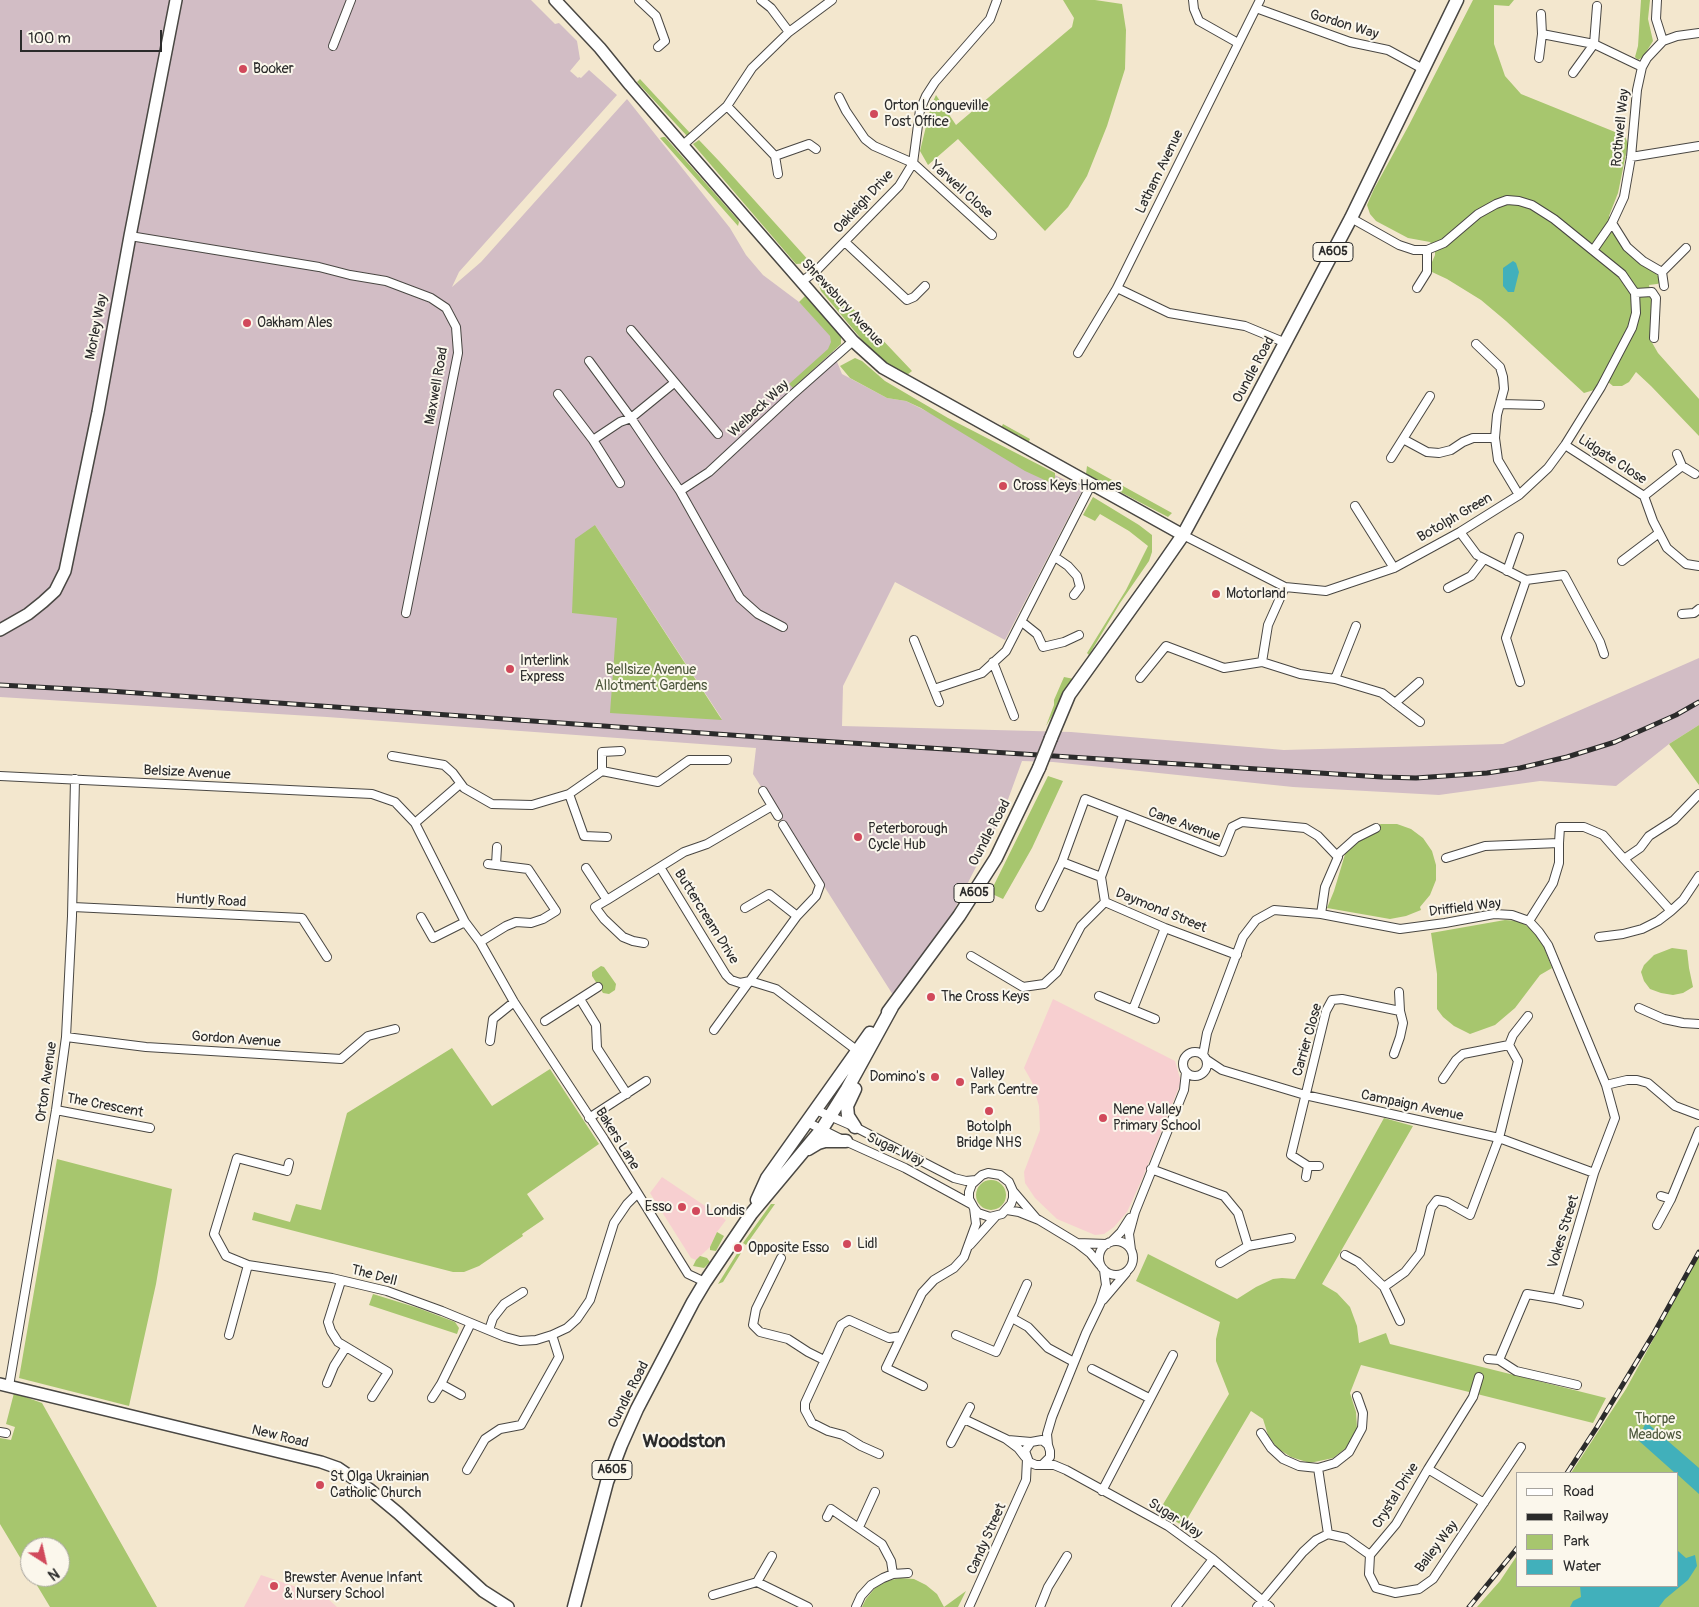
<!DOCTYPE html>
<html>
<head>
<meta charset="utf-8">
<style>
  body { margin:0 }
  #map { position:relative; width:1699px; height:1607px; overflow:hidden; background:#f3e7ce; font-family:Pangolin,sans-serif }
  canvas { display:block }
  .legend { position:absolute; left:1516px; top:1472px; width:162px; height:115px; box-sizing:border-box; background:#fbf7ec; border:1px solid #a8a59f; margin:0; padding:6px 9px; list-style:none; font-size:15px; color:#2b2b2b }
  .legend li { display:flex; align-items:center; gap:10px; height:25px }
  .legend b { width:25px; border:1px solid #a8a59f }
  .north { position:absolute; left:20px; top:1537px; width:50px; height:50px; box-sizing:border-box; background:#fbf7ec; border:1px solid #a8a59f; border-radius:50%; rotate:145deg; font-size:14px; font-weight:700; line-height:20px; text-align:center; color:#2b2b2b }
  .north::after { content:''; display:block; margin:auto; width:18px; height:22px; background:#d1495b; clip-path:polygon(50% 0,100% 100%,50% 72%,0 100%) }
  .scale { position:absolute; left:20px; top:30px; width:142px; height:22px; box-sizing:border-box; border:2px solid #2b2b2b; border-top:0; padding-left:6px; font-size:15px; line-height:18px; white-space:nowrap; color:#2b2b2b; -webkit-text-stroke:4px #fbf7ec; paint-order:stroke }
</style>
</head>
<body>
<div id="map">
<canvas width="1699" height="1607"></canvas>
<ul class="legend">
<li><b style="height:6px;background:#fff"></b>Road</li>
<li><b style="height:6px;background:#2b2b2b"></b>Railway</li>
<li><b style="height:14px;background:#a7c66e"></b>Park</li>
<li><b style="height:14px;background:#41b0bb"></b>Water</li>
</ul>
<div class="north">N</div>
<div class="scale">100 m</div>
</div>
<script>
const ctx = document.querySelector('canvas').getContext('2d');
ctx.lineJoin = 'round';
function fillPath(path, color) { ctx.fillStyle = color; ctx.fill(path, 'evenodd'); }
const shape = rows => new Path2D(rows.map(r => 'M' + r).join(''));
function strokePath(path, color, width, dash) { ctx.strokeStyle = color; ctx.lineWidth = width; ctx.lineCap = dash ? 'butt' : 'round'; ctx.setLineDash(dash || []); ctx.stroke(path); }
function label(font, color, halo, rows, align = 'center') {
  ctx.font = font + ' Pangolin,sans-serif'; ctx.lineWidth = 4; ctx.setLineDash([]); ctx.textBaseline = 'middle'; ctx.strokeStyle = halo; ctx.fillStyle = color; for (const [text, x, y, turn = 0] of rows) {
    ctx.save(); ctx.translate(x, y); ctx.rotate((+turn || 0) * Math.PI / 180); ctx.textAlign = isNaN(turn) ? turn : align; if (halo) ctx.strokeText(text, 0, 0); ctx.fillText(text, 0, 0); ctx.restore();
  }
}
const built = shape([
  [1053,999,1175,1061,1181,1082,1143,1177,1127,1212,1114,1227,1104,1234,1095,1235,1057,1219,1035,1198,1025,1183,1024,1172,1040,1130,1039,1106,1032,1082,1024,1068],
  [662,1177,726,1220,717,1232,710,1247,696,1260,691,1258,650,1193],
  [261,1575,326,1597,337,1607,244,1607]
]);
const industrial = shape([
  [0,0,531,0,555,24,559,23,577,41,580,59,570,71,578,78,579,77,581,78,589,70,617,95,459,272,452,287,481,262,627,99,730,228,746,255,763,275,799,302,831,336,833,352,842,374,887,398,906,401,1083,489,1005,640,895,582,843,686,842,726,1071,732,1284,750,1503,744,1699,658,1699,725,1669,744,1616,786,1540,781,1439,795,1293,787,1053,762,1022,761,1002,816,953,912,893,995,753,774,756,748,327,717,0,697],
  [595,525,722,719,617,618]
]);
const green = shape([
  [1063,0,1095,0,1122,4,1126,30,1125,69,1107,126,1087,176,1068,207,1045,231,958,139,928,165,920,151,931,106,936,95,956,125,1072,27,1074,18],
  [1473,0,1514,0,1509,6,1494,5,1494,44,1505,76,1521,94,1625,136,1628,144,1618,193,1609,216,1614,231,1632,256,1660,277,1660,283,1657,284,1649,285,1654,312,1650,326,1650,339,1658,353,1699,399,1699,436,1651,386,1636,372,1629,382,1622,386,1613,386,1602,377,1594,390,1584,393,1506,321,1481,300,1447,279,1432,272,1432,262,1435,255,1435,248,1430,242,1408,238,1376,221,1370,214,1367,205,1374,189,1409,125],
  [1641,0,1650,0,1648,19,1653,41,1643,57,1638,60,1635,57,1638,46],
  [640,79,690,133,687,136,637,82],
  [663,137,665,137,738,220,739,222,738,226,660,138],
  [699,140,719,161,811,263,796,264,693,144],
  [822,276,912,371,907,375,889,365,868,347,821,291,818,283],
  [805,296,836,331,838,330,841,336,841,344,793,388,789,384,828,349,831,342,830,336,799,302],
  [855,358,862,361,885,381,948,418,1055,473,1055,478,1051,483,1025,471,921,408,906,401,887,398,850,378,840,366],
  [1003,424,1030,439,1028,443,1018,435,1017,436,1001,428],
  [1087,466,1103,475,1172,513,1168,517,1086,474],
  [1093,497,1139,525,1152,535,1152,552,1149,561,1120,603,1089,655,1087,653,1126,590,1148,546,1129,531,1100,514,1095,521,1083,515],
  [595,525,722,720,610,713,617,618,572,613,575,539],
  [1064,677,1074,679,1046,726,1054,705,1054,700],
  [1699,725,1699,785,1669,744],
  [1048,776,1063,781,1032,848,1003,899,990,893],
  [1381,824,1397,824,1411,829,1423,838,1432,851,1436,865,1436,880,1430,895,1420,907,1421,910,1406,916,1390,919,1327,908,1334,891,1346,851,1367,829],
  [1505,920,1519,921,1533,930,1542,942,1552,968,1540,975,1515,1008,1495,1025,1470,1034,1454,1026,1443,1017,1437,1009,1437,974,1431,933],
  [1672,948,1687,950,1689,968,1693,987,1683,993,1673,995,1661,993,1650,989,1644,981,1641,972,1644,965,1654,955],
  [601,966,604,967,616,984,615,990,609,994,603,993,592,976,592,972],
  [452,1048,492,1106,550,1069,599,1144,527,1194,544,1219,522,1234,523,1236,479,1266,464,1272,453,1272,252,1220,254,1212,290,1222,296,1204,321,1210,347,1113],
  [1384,1118,1413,1126,1322,1284,1337,1293,1350,1307,1357,1326,1359,1343,1386,1333,1390,1344,1606,1398,1593,1423,1361,1365,1350,1393,1356,1412,1357,1429,1346,1448,1333,1458,1310,1463,1291,1457,1277,1448,1268,1435,1263,1419,1251,1411,1183,1526,1159,1511,1229,1394,1216,1361,1216,1339,1220,1322,1136,1281,1148,1254,1237,1299,1256,1287,1273,1279,1282,1278,1295,1279],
  [57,1159,172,1189,156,1284,129,1406,19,1378],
  '976 1195a15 15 0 1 1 30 0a15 15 0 1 1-30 0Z',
  [771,1204,775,1204,746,1245,743,1243],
  [717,1232,724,1236,716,1251,710,1250,710,1247],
  [738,1252,741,1253,723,1282,718,1284],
  [700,1256,707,1258,710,1262,704,1268,693,1266,696,1260],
  [1699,1256,1699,1607,1477,1607,1500,1581,1518,1554,1518,1586,1678,1586,1678,1473,1571,1473,1626,1389],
  [373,1294,418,1308,455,1322,459,1328,457,1334,369,1305],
  [14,1393,42,1403,157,1607,50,1607,32,1577,60,1577,60,1547,30,1547,30,1574,0,1524,0,1438,11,1440,15,1427,6,1424],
  [900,1578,914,1579,926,1585,937,1594,944,1607,966,1591,958,1607,862,1607,866,1599,875,1588,887,1581]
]);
const water = shape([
  [1513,261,1516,263,1519,272,1514,292,1508,292,1503,286,1503,268],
  [1646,1422,1699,1468,1699,1494,1678,1475,1678,1473,1675,1473,1638,1440],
  [1678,1551,1686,1558,1695,1555,1697,1566,1688,1580,1665,1599,1659,1607,1570,1607,1573,1601,1581,1597,1580,1586,1678,1586]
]);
const street = shape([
  [639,0,656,16,665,41,658,47],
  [761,0,771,8,789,32],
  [1193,0,1194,9,1199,21,1238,43],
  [1657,0,1656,19,1663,41],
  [1256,8,1350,42,1388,50,1423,69],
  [1542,34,1594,44,1642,67],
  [333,46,351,0],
  [1539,58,1542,34,1541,14],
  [1573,73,1594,44,1597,6],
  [839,97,846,111,865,139,874,146,913,163,992,235],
  [727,106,775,156,778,174],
  [683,145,727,106,752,68,789,32,832,0],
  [775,156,809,144,816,149],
  [1631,157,1699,146],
  [1612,223,1627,247,1643,261,1662,272,1664,286],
  [130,236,319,267,350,275,386,281,431,298,446,308,456,327,458,353,406,613],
  [845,242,907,300,914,297,925,286],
  [1594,249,1612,223,1624,197,1631,157,1637,90,1642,67,1647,58,1663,41,1677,36,1699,33],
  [1662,272,1686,248],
  [801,282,816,271,899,186,913,163,920,110,926,96,935,82,990,19,997,0],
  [1117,288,1169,313,1245,326,1286,343],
  [1417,288,1427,272,1427,250],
  [1635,293,1652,292,1656,298,1654,338],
  [631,330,718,434],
  [1476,344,1500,367,1503,377,1504,389,1497,415,1495,438,1498,460,1519,495],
  [1078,353,1117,288,1260,0],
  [589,361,631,418,680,491,740,598,758,614,783,627],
  [558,394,593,440,620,483],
  [1501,404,1540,405],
  [1403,439,1427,452,1439,453,1451,450,1463,442,1473,438,1495,438],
  [593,440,620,422,631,418,674,383],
  [1565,445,1644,496,1653,521,1667,548,1686,564,1699,566],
  [1677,454,1682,466],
  [1391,458,1430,396],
  [680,491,709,472,792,395,853,341],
  [1644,496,1682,466,1695,474],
  [1355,506,1394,568],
  [1460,532,1477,555,1526,580,1564,575,1600,642,1604,654],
  [1183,535,1285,587,1326,591,1394,568,1460,532,1519,495,1548,468,1565,445,1601,387,1632,328,1636,313,1635,293,1622,274,1554,219,1532,205,1519,201,1507,200,1496,204,1478,214,1444,243,1427,250,1414,250,1399,245,1351,218],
  [1055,557,1068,566,1077,576,1080,587,1074,595],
  [1622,561,1659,533],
  [1507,571,1519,537],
  [1448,588,1471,576,1484,559],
  [1682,614,1694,613,1699,609],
  [1022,622,1037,634,1043,647,1064,642,1079,635],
  [914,640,939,702],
  [993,662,1014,716],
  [1262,662,1268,625,1285,587],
  [1140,678,1166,646,1224,668,1262,662,1300,674,1335,679,1382,693,1420,722],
  [1335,679,1356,626],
  [1520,682,1506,638,1526,580],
  [934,689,982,673,1006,651,1092,483],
  [1395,703,1419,682],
  [392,756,444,765,453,773,464,788,492,804,532,805,569,794,602,771,658,782,689,760,727,760],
  [602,771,602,752,621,751],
  [0,776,372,794,395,802,415,823,465,922,480,942,514,1002,604,1139,688,1274,705,1282],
  [763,791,778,816],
  [569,794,584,836,607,837],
  [772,806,707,844,684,852,660,867,726,975,731,980,740,983,750,981,776,989,859,1052],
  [1123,815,1101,877,1105,902,1165,928,1237,955],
  [415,823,460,784],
  [1559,843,1560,827,1584,827,1603,835,1624,859,1640,848,1649,836,1674,820,1699,794],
  [1337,855,1356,838,1376,828],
  [1446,858,1485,846,1559,843,1559,863,1553,883,1529,921],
  [1062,862,1101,877],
  [496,865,497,847],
  [586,868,607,900,660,867],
  [607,900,595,907,604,919,623,937,633,941,644,943],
  [73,907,302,918,327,957],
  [1040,907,1062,862,1085,799,1222,852,1232,827,1242,822,1305,828,1318,836,1338,857,1325,887,1321,914],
  [745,908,769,894,797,916],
  [1671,911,1683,900,1699,876],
  [421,917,433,938,465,922],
  [1599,937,1623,934,1642,929,1658,921,1671,911,1624,859],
  [480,942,506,926,516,922,531,923,543,919,556,911,528,869,488,864],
  [971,956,1023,987,1044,984,1057,972,1081,926,1105,902],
  [1399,992,1400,1011],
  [1099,996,1155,1019],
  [580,999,596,1025,597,1048,627,1094],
  [1639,1008,1664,1019,1683,1023,1699,1024],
  [1133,1009,1165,928],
  [545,1021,598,987],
  [714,1030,797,916,816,896,820,885,783,825],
  [66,1037,146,1047,341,1059,368,1036,395,1029],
  [490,1041,493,1019,514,1002],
  '1183 1064a12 12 0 1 1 24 0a12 12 0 1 1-24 0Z',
  [1203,1055,1207,1033,1243,937,1256,920,1274,910,1321,914,1400,929,1445,923,1494,914,1512,915,1529,921,1539,932,1548,945,1606,1085,1615,1118,1594,1173,1557,1299,1579,1304],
  [1207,1060,1222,1070,1305,1095,1499,1138,1594,1173],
  [1443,1079,1456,1060,1463,1054,1509,1045],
  [1606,1085,1627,1080,1637,1080,1648,1083,1675,1106,1699,1115],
  [56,1110,150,1128],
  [816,1110,855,1127,954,1178,966,1181,976,1180],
  [589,1118,646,1081],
  [807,1122,843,1140,905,1168,971,1204],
  [289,1163,287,1171,237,1158,214,1234,226,1256,248,1265,332,1278,387,1291,442,1311,505,1337,520,1341,536,1340,552,1335,567,1328,577,1319,590,1300,614,1223,627,1204,637,1194],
  [1319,1166,1308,1166,1291,1155,1326,1011,1332,1000,1342,999,1400,1011,1403,1023,1400,1037,1394,1054],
  [1151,1169,1224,1196,1238,1213,1248,1246],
  [1306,1177,1308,1166],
  [1013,1191,1036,1218],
  [1661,1196,1671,1199,1699,1131],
  [1007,1210,1019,1212,1039,1220,1077,1243,1090,1253,1100,1265],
  [1657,1225,1671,1199],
  '1099 1258a17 17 0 1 1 34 0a17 17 0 1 1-34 0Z',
  [1111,1242,1121,1232,1130,1218],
  [1077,1243,1107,1244],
  [970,1245,996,1216],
  [1131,1250,1129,1234,1135,1212,1184,1090,1186,1072],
  [1345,1255,1358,1262,1384,1287,1405,1272,1420,1253,1431,1208,1437,1200,1447,1202,1470,1215,1499,1138,1518,1061,1509,1045,1513,1035,1528,1016],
  [781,1258,756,1309,753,1325,760,1332,788,1339,808,1352,824,1360],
  [1220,1263,1248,1246,1291,1238],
  [341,1281,328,1322,331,1331,338,1342,388,1372,372,1397],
  [1384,1287,1400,1321],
  [1103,1300,1126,1273],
  [1012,1318,1028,1327,1048,1348,1074,1362],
  [489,1330,493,1318,504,1304,523,1292],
  [229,1335,248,1265],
  [956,1335,996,1352,1027,1284],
  [1488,1359,1499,1360,1516,1371,1577,1385],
  [1499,1360,1527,1294,1557,1299],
  [1092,1369,1149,1398],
  [327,1383,334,1366,346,1347],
  [9,1386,56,1110,66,1037,72,916,75,779],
  [923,1386,886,1368,922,1293,934,1280,954,1268,964,1257,976,1224,974,1208,969,1199,969,1192,972,1184,982,1175,988,1173,1000,1175,1009,1182,1013,1191,1013,1198,1011,1204,1002,1214,990,1217,978,1213,974,1208],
  [461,1395,441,1384,471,1323],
  [432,1398,441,1384],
  [964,1419,1006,1439,1018,1448,1025,1457],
  [0,1432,6,1433],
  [1261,1433,1271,1448,1283,1459,1299,1466,1318,1468,1335,1463,1349,1452,1362,1428,1363,1413,1357,1396],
  [1008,1440,1031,1442],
  [951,1443,970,1407],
  [1048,1445,1047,1434,1052,1417,1086,1333,1100,1304,1106,1285,1104,1270],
  [879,1454,861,1446,843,1435,828,1431,812,1423,805,1410,805,1403,841,1325,849,1320,889,1338,901,1336],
  [1043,1464,1050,1457,1050,1451,1048,1445,1042,1440,1031,1442,1025,1451,1029,1462,1036,1465,1054,1465,1066,1470,1168,1526,1213,1559,1270,1607],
  [1318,1468,1328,1534],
  [1428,1469,1484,1503],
  [467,1470,485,1439,500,1429,521,1425,559,1357,552,1335],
  [1102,1491,1173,1355],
  [827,1517,831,1509,882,1544,891,1561,893,1574],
  [859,1527,875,1492],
  [1370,1555,1369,1574,1376,1588,1395,1593,1419,1589,1433,1579,1521,1447],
  [1370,1555,1396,1524,1428,1469,1473,1397,1479,1377],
  [757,1582,772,1556],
  [713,1595,757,1582,808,1607],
  [856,1607,861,1596,871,1585,883,1578,893,1574,908,1573],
  [969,1607,1026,1480,1027,1459],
  [1040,1607,1048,1587,1067,1556],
  [1176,1607,1213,1559],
  [1257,1607,1303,1552,1316,1540,1328,1534,1346,1538,1370,1555]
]);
const secondary = shape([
  [555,0,600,48,630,85,853,341,883,368,1183,535],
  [0,630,28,614,43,602,55,591,65,571,98,412,130,236,176,0],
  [0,1384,321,1462,338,1468,369,1489,398,1513,483,1591,508,1607]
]);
const primary = shape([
  [1051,738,1069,695,1158,571,1183,535,1202,500,1351,218,1457,0],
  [888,1012,959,916,996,858,1039,768],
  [855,1089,847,1106,848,1116,855,1127],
  [808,1149,818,1143,825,1141,846,1141],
  [757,1200,767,1178,870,1033],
  [574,1607,607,1482,621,1445,637,1409,693,1302,705,1282,751,1214,822,1129,847,1089,892,1007]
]);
const rail = shape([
  [0,685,109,691,773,738,1382,777,1416,778,1487,773,1520,768,1567,757,1615,742,1676,715,1699,702],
  [1567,1473,1597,1427,1654,1333,1699,1252],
  [1469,1607,1518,1547]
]);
const primaryBridge = shape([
  [1039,768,1051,738]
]);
const markers = [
  [243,69,5,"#d1495b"],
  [874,114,5,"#d1495b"],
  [247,323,5,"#d1495b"],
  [1003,486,5,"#d1495b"],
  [1216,594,5,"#d1495b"],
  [510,669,5,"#d1495b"],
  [858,837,5,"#d1495b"],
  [931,997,5,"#d1495b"],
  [935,1077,5,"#d1495b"],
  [960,1082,5,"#d1495b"],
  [989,1111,5,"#d1495b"],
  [1103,1118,5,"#d1495b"],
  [682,1207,5,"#d1495b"],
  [696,1211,5,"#d1495b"],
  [847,1244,5,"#d1495b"],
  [738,1248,5,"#d1495b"],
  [320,1485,5,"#d1495b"],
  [274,1586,5,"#d1495b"]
];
const shields = [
  [1333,252,40],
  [974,893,40],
  [612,1470,40]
];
const shieldNames = [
  ["A605",1333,252],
  ["A605",974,893],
  ["A605",612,1470]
];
const streetNames = [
  ["Gordon Way",1344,25,17],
  ["Rothwell Way",1621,128,-84],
  ["Latham Avenue",1160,172,-64],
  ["Yarwell Close",961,190,42],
  ["Oakleigh Drive",864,202,-47],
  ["Shrewsbury Avenue",842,303,47],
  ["Morley Way",97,327,-79],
  ["Oundle Road",1254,370,-62],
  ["Maxwell Road",437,386,-80],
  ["Welbeck Way",759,409,-43],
  ["Lidgate Close",1612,460,33],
  ["Botolph Green",1455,518,-30],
  ["Belsize Avenue",187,773,3],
  ["Cane Avenue",1184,825,20],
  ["Oundle Road",990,833,-62],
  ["Huntly Road",211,901,3],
  ["Driffield Way",1465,908,-7],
  ["Daymond Street",1161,911,22],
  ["Buttercream Drive",706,917,58],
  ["Gordon Avenue",236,1040,4],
  ["Carrier Close",1308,1040,-74],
  ["Orton Avenue",47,1082,-82],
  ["The Crescent",105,1106,11],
  ["Campaign Avenue",1412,1106,12],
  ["Bakers Lane",617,1139,58],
  ["Sugar Way",895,1150,25],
  ["Vokes Street",1564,1232,-73],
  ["The Dell",374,1276,15],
  ["Oundle Road",629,1395,-63],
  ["New Road",280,1437,14],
  ["Crystal Drive",1396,1496,-58],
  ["Sugar Way",1175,1519,33],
  ["Candy Street",987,1539,-66],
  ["Bailey Way",1437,1547,-53]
];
const poiNames = [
  ["Booker",253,69],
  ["Orton Longueville",884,106],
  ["Post Office",884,122],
  ["Oakham Ales",257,323],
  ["Cross Keys Homes",1013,486],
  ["Motorland",1226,594],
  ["Interlink",520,661],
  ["Express",520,677],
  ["Peterborough",868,829],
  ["Cycle Hub",868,845],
  ["The Cross Keys",941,997],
  ["Valley",970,1074],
  ["Park Centre",970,1090],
  ["Domino's",925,1077,"right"],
  ["Nene Valley",1113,1110],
  ["Primary School",1113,1126],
  ["Botolph",989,1127,"center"],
  ["Bridge NHS",989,1143,"center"],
  ["Esso",672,1207,"right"],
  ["Londis",706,1211],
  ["Lidl",857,1244],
  ["Opposite Esso",748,1248],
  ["St Olga Ukrainian",330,1477],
  ["Catholic Church",330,1493],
  ["Brewster Avenue Infant",284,1578],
  ["& Nursery School",284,1594]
];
const parkNames = [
  ["Bellsize Avenue",651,670],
  ["Allotment Gardens",651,686],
  ["Thorpe",1655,1419],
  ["Meadows",1655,1435]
];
const districtNames = [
  ["Woodston",684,1442]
];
fillPath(built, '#f7cfd0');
fillPath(industrial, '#d2bdc5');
fillPath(green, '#a7c66e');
fillPath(water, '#41b0bb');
strokePath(street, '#494743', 10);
strokePath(secondary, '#494743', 14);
strokePath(primary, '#494743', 15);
strokePath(street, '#fff', 8);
strokePath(secondary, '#fff', 11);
strokePath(primary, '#fff', 12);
strokePath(rail, '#2b2b2b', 5);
strokePath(rail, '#fbf7ec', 3, [9]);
strokePath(primaryBridge, '#494743', 15, []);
strokePath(primaryBridge, '#fff', 12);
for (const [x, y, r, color] of markers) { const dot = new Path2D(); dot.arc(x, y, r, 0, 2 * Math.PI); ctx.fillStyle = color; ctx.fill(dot); strokePath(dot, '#fbf7ec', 2); }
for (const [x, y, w] of shields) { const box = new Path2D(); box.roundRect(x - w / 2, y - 9.5, w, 19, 4); ctx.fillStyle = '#fbf7ec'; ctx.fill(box); strokePath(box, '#2b2b2b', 1); }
label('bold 12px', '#2b2b2b', null, shieldNames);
label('14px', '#2b2b2b', '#fbf7ec', streetNames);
label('14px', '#2b2b2b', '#fbf7ec', poiNames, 'left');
label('14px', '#505a3f', '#fbf7ec', parkNames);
label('bold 19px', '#2b2b2b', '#fbf7ec', districtNames);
</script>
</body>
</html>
